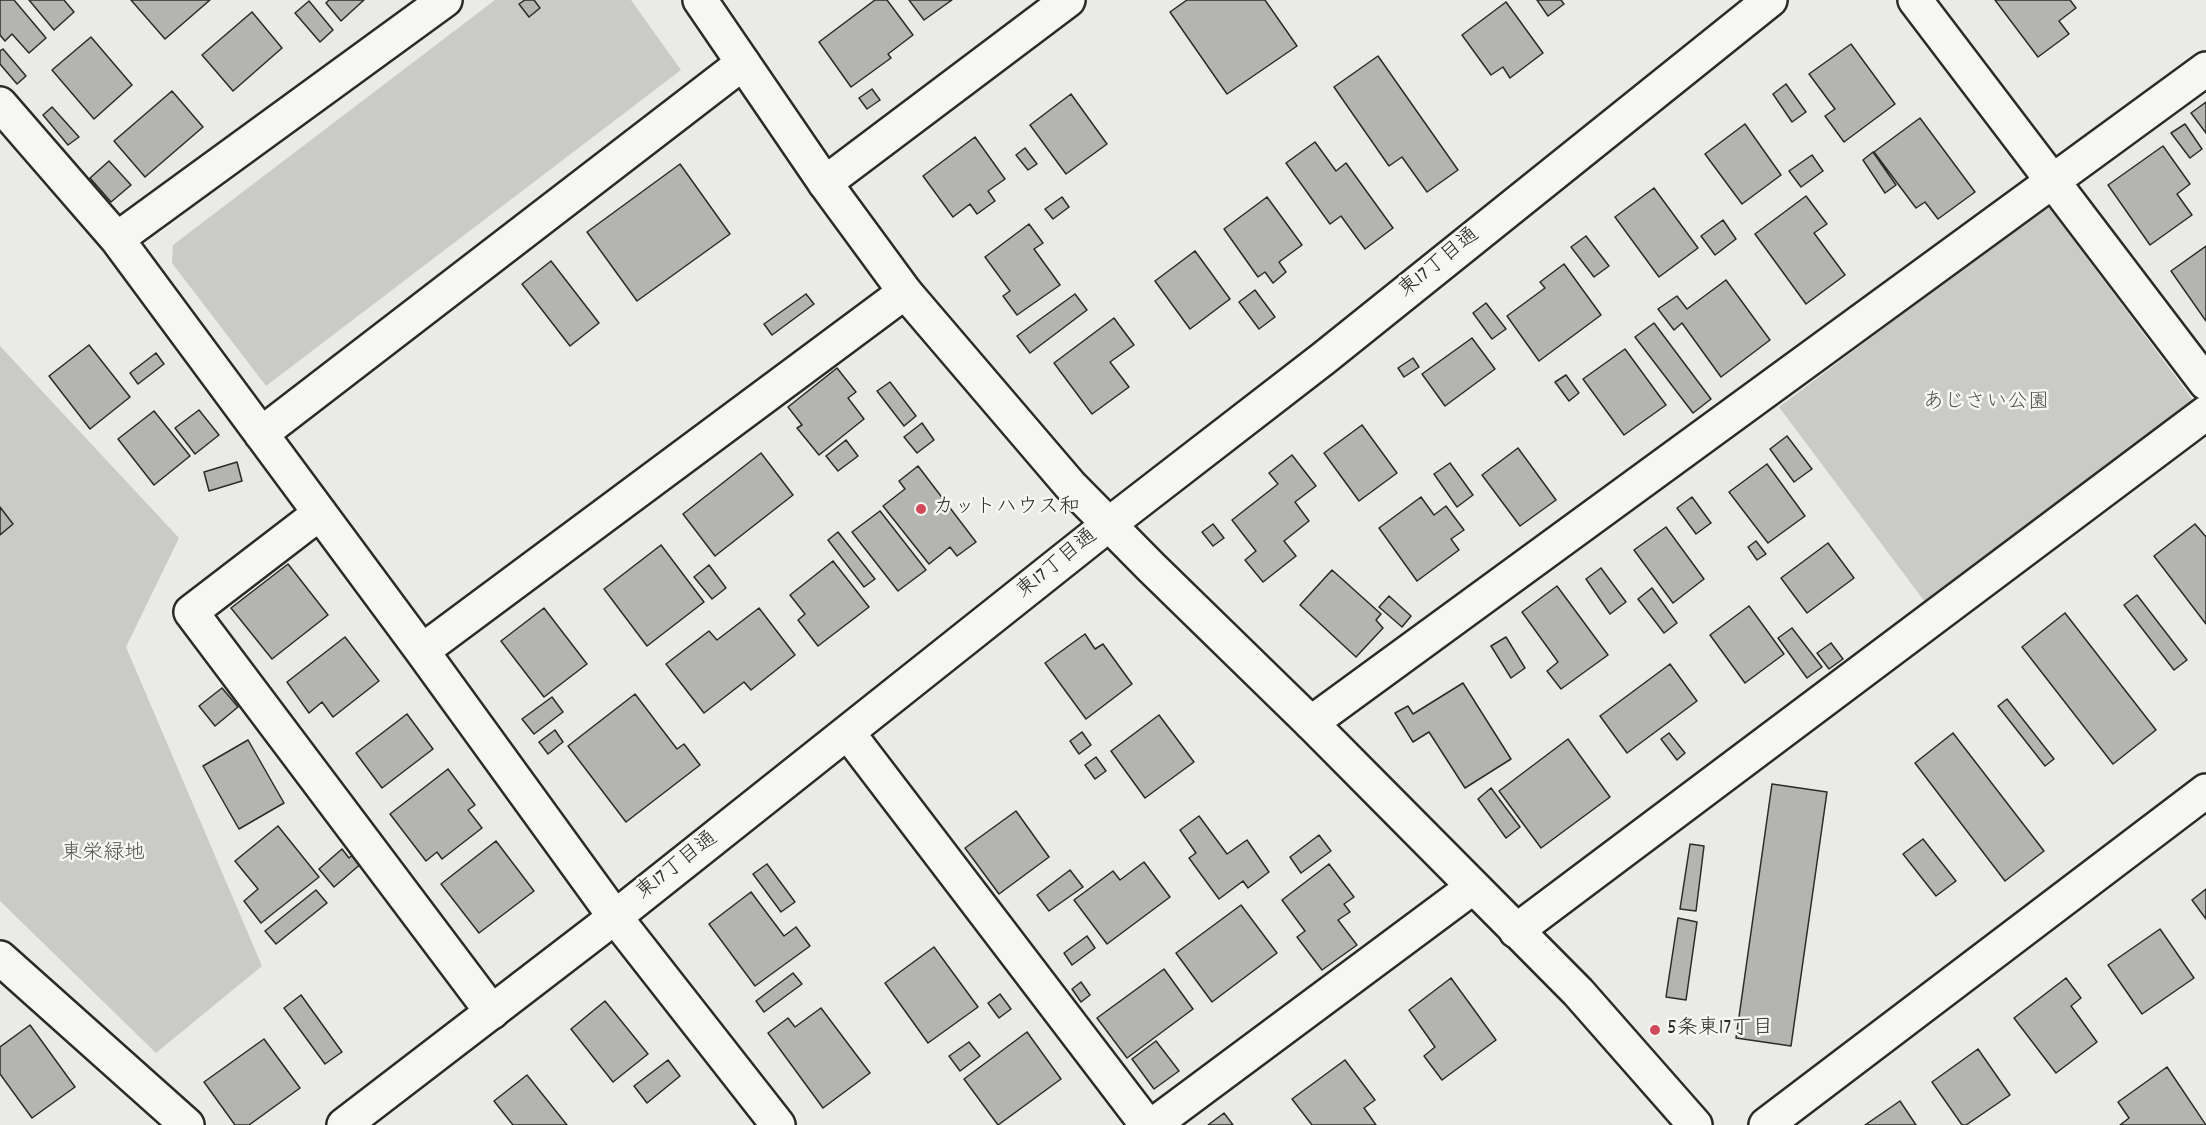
<!DOCTYPE html>
<html>
<head>
<meta charset="utf-8">
<style>
  body { margin:0 }
  canvas { display:block; background:#eaeae6 }
</style>
</head>
<body>
<canvas width="2206" height="1125"></canvas>
<script>
const ctx = document.querySelector('canvas').getContext('2d');
ctx.lineJoin = 'round';
function fillPath(path, color) { ctx.fillStyle = color; ctx.fill(path, 'evenodd'); }
const shape = rows => new Path2D(rows.map(r => 'M' + r).join(''));
function strokePath(path, color, width, dash) { ctx.strokeStyle = color; ctx.lineWidth = width; ctx.lineCap = dash ? 'butt' : 'round'; ctx.setLineDash(dash || []); ctx.stroke(path); }
function label(font, color, halo, rows, align = 'center') {
  ctx.font = font + ' Dekko,"Klee One",sans-serif'; ctx.lineWidth = 5; ctx.setLineDash([]); ctx.textBaseline = 'middle'; ctx.strokeStyle = halo; ctx.fillStyle = color; for (const [text, x, y, turn = 0] of rows) {
    ctx.save(); ctx.translate(x, y); ctx.rotate((+turn || 0) * Math.PI / 180); ctx.textAlign = isNaN(turn) ? turn : align; if (halo) ctx.strokeText(text, 0, 0); ctx.fillText(text, 0, 0); ctx.restore();
  }
}
const green = shape([
  [495,0,631,0,681,70,266,386,172,263,173,245],
  [2047,205,2193,400,1925,602,1779,407],
  [0,346,179,538,126,647,262,966,156,1053,0,901]
]);
const building = shape([
  [0,0,14,0,46,38,29,53,12,34,5,41,0,35,0,0],
  [29,0,64,0,74,12,54,30,29,0],
  [131,0,210,0,165,39,131,0],
  [329,0,364,0,341,21,326,3,329,0],
  [525,0,534,0,540,8,529,17,519,4,525,0],
  [875,0,887,0,913,35,888,54,891,58,851,87,819,42,875,0],
  [909,0,952,0,924,20,909,0],
  [1187,0,1265,0,1297,46,1227,94,1170,12,1187,0],
  [1537,0,1561,0,1564,4,1548,16,1537,0],
  [1995,0,2070,0,2076,8,2059,21,2069,34,2038,57,1995,0],
  [309,1,333,30,320,42,295,13,309,1],
  [1506,2,1543,53,1510,78,1503,67,1491,75,1462,35,1506,2],
  [252,12,282,48,233,91,202,55,252,12],
  [91,37,132,85,94,119,52,70,91,37],
  [1851,44,1895,104,1844,142,1825,116,1835,109,1809,74,1851,44],
  [3,49,26,76,17,84,0,64,0,51,3,49],
  [1378,56,1458,170,1427,192,1402,157,1389,166,1334,87,1378,56],
  [1786,84,1806,112,1792,122,1773,94,1786,84],
  [872,89,880,100,867,109,859,98,872,89],
  [172,91,203,127,145,177,114,141,172,91],
  [1071,94,1107,144,1066,174,1030,125,1071,94],
  [2206,102,2206,133,2191,113,2206,102],
  [52,107,79,137,68,145,43,115,52,107],
  [1920,118,1975,192,1938,219,1925,202,1916,208,1874,152,1920,118],
  [1745,124,1781,175,1742,204,1705,154,1745,124],
  [2185,124,2202,149,2190,158,2171,133,2185,124],
  [975,137,1005,179,988,191,995,201,977,214,970,204,953,217,923,176,975,137],
  [1315,142,1336,171,1346,163,1393,228,1365,249,1341,216,1330,224,1286,163,1315,142],
  [2163,146,2190,184,2177,194,2192,215,2150,245,2108,185,2163,146],
  [1025,148,1037,164,1028,170,1016,155,1025,148],
  [1873,152,1896,185,1885,193,1863,160,1873,152],
  [1812,155,1823,171,1801,187,1789,171,1812,155],
  [109,161,131,185,111,202,90,178,109,161],
  [680,164,730,234,637,301,587,232,680,164],
  [1654,188,1698,248,1659,277,1615,217,1654,188],
  [1806,196,1827,224,1814,233,1845,275,1806,304,1755,234,1806,196],
  [1062,197,1069,207,1053,219,1045,209,1062,197],
  [1267,197,1302,245,1279,262,1286,272,1273,283,1265,272,1258,277,1224,229,1267,197],
  [1723,220,1736,239,1715,255,1701,236,1723,220],
  [1029,224,1043,243,1034,249,1060,285,1017,315,1003,296,1010,291,985,257,1029,224],
  [1586,236,1609,266,1594,277,1571,247,1586,236],
  [2206,246,2206,321,2171,271,2206,246],
  [1195,251,1230,299,1190,329,1155,281,1195,251],
  [551,261,599,323,570,346,522,284,551,261],
  [1564,264,1601,315,1539,361,1507,316,1545,288,1540,282,1564,264],
  [1726,280,1770,340,1721,377,1682,323,1674,330,1658,309,1677,296,1687,309,1726,280],
  [1255,290,1275,317,1259,329,1239,302,1255,290],
  [806,294,814,304,772,335,764,324,806,294],
  [1075,294,1087,310,1030,353,1017,336,1075,294],
  [1486,303,1506,329,1492,339,1473,313,1486,303],
  [1114,318,1134,345,1110,362,1129,387,1092,414,1054,363,1114,318],
  [1654,323,1711,399,1693,413,1635,337,1654,323],
  [1472,338,1495,369,1445,406,1422,374,1472,338],
  [89,345,130,397,90,429,49,376,89,345],
  [1625,349,1666,405,1624,435,1583,379,1625,349],
  [156,353,164,364,138,384,130,373,156,353],
  [1413,358,1419,367,1404,377,1398,368,1413,358],
  [837,368,856,392,848,398,864,419,819,455,797,428,802,425,788,407,837,368],
  [1566,375,1579,393,1569,401,1555,382,1566,375],
  [890,382,916,416,904,426,877,391,890,382],
  [199,410,219,435,195,454,175,428,199,410],
  [154,411,190,456,154,485,118,439,154,411],
  [922,423,934,440,917,453,904,437,922,423],
  [1362,425,1397,473,1359,501,1324,453,1362,425],
  [1787,436,1812,469,1794,482,1770,449,1787,436],
  [846,440,858,456,838,471,826,456,846,440],
  [1518,448,1556,500,1520,526,1482,475,1518,448],
  [761,453,793,495,715,556,683,514,761,453],
  [1292,455,1316,486,1295,502,1309,521,1284,541,1296,556,1263,582,1245,560,1256,551,1232,520,1278,484,1269,473,1292,455],
  [237,462,242,481,209,491,204,472,237,462],
  [1450,463,1473,495,1457,507,1434,474,1450,463],
  [1767,464,1805,516,1768,543,1729,492,1767,464],
  [918,466,976,542,957,556,950,547,929,564,883,506,905,489,899,481,918,466],
  [1421,497,1434,515,1446,506,1464,530,1451,539,1459,550,1417,581,1379,528,1421,497],
  [1692,497,1711,523,1696,534,1677,508,1692,497],
  [0,507,13,524,0,535,0,507],
  [880,511,926,570,898,591,852,532,880,511],
  [1213,524,1224,538,1213,546,1202,532,1213,524],
  [2195,524,2206,537,2206,624,2154,556,2195,524],
  [1666,527,1704,579,1673,603,1634,550,1666,527],
  [838,532,875,579,864,587,828,540,838,532],
  [1756,541,1766,554,1757,560,1748,547,1756,541],
  [1828,543,1854,578,1807,613,1781,578,1828,543],
  [661,545,704,602,647,646,604,589,661,545],
  [833,561,869,607,818,646,798,620,805,614,790,595,833,561],
  [288,564,328,615,272,659,231,608,288,564],
  [709,565,726,588,712,599,694,577,709,565],
  [1601,568,1626,602,1610,614,1586,579,1601,568],
  [1332,570,1381,614,1376,620,1383,628,1356,657,1300,605,1332,570],
  [1557,586,1608,655,1561,689,1547,671,1558,662,1522,612,1557,586],
  [1652,588,1677,623,1664,633,1638,599,1652,588],
  [2137,595,2187,660,2174,670,2124,605,2137,595],
  [1389,596,1411,616,1402,627,1379,607,1389,596],
  [1749,606,1784,654,1745,683,1710,635,1749,606],
  [544,608,587,664,544,697,501,641,544,608],
  [759,608,795,655,751,690,744,682,704,713,666,664,709,631,717,640,759,608],
  [2065,613,2156,730,2113,764,2022,647,2065,613],
  [1792,628,1822,667,1807,678,1778,638,1792,628],
  [1085,634,1095,649,1103,644,1132,684,1086,719,1045,663,1085,634],
  [345,637,379,681,333,717,322,702,309,713,287,682,345,637],
  [1506,637,1525,668,1511,678,1491,646,1506,637],
  [1831,643,1843,659,1829,669,1817,653,1831,643],
  [1670,664,1697,701,1627,753,1600,716,1670,664],
  [1463,683,1511,759,1465,788,1429,732,1413,742,1395,713,1408,706,1413,714,1463,683],
  [222,688,238,707,215,726,199,706,222,688],
  [635,694,677,749,684,744,700,765,626,822,568,746,635,694],
  [552,697,563,712,534,734,522,719,552,697],
  [2007,699,2054,759,2045,766,1998,706,2007,699],
  [407,714,433,749,382,788,356,753,407,714],
  [1159,715,1194,762,1145,798,1111,751,1159,715],
  [555,730,563,742,548,754,539,742,555,730],
  [1082,732,1091,745,1079,754,1070,741,1082,732],
  [1669,733,1685,753,1677,760,1661,739,1669,733],
  [1953,733,2044,851,2005,881,1915,763,1953,733],
  [1568,739,1610,797,1541,848,1499,791,1568,739],
  [248,740,284,803,239,829,203,766,248,740],
  [1096,757,1106,771,1095,779,1085,765,1096,757],
  [448,769,475,805,468,810,482,828,442,859,437,852,426,861,390,814,448,769],
  [1772,784,1827,792,1791,1046,1736,1038,1772,784],
  [1491,788,1520,827,1506,838,1478,799,1491,788],
  [1016,811,1049,857,999,894,965,848,1016,811],
  [1199,816,1227,854,1247,840,1269,872,1248,888,1243,881,1219,899,1189,858,1196,853,1180,830,1199,816],
  [278,826,319,877,261,923,244,901,258,889,235,861,278,826],
  [1319,835,1331,851,1301,873,1290,857,1319,835],
  [1923,839,1956,881,1936,896,1903,854,1923,839],
  [496,841,534,891,479,933,441,884,496,841],
  [1690,844,1704,846,1696,911,1680,909,1690,844],
  [342,849,349,858,355,853,363,862,334,887,319,869,342,849],
  [1144,862,1170,897,1107,944,1074,900,1113,871,1120,880,1144,862],
  [767,864,795,902,781,912,753,874,767,864],
  [1329,864,1354,897,1344,904,1350,912,1338,920,1357,945,1322,970,1297,937,1305,931,1282,900,1329,864],
  [1070,870,1083,887,1049,911,1037,895,1070,870],
  [2206,889,2206,919,2192,900,2206,889],
  [316,890,327,903,276,944,265,931,316,890],
  [751,892,784,936,796,927,810,946,755,986,709,924,751,892],
  [1241,905,1277,953,1212,1002,1176,953,1241,905],
  [1678,918,1697,922,1686,1000,1666,997,1678,918],
  [2160,929,2194,978,2142,1014,2108,965,2160,929],
  [1087,936,1095,948,1072,965,1064,953,1087,936],
  [934,947,978,1007,928,1043,885,983,934,947],
  [1164,969,1193,1009,1127,1058,1097,1018,1164,969],
  [793,973,802,984,764,1012,756,1001,793,973],
  [1451,978,1496,1040,1442,1080,1424,1056,1435,1047,1409,1010,1451,978],
  [2066,978,2081,998,2071,1006,2097,1042,2056,1073,2014,1018,2066,978],
  [1081,982,1090,995,1081,1002,1072,989,1081,982],
  [1000,994,1011,1009,999,1018,988,1003,1000,994],
  [301,995,342,1052,325,1064,284,1008,301,995],
  [605,1001,648,1054,613,1082,571,1029,605,1001],
  [821,1008,870,1073,823,1108,768,1033,788,1018,795,1027,821,1008],
  [30,1025,75,1087,32,1118,0,1074,0,1047,30,1025],
  [1027,1032,1061,1079,998,1125,964,1079,1027,1032],
  [264,1039,300,1088,249,1125,235,1125,204,1082,264,1039],
  [1156,1041,1179,1071,1154,1089,1132,1059,1156,1041],
  [969,1042,980,1056,960,1071,949,1056,969,1042],
  [1978,1049,2010,1095,1966,1125,1962,1125,1932,1082,1978,1049],
  [668,1060,680,1076,647,1103,634,1086,668,1060],
  [1345,1060,1375,1100,1364,1108,1376,1125,1312,1125,1292,1099,1345,1060],
  [2167,1067,2206,1125,2120,1125,2129,1118,2118,1102,2167,1067],
  [527,1075,567,1125,513,1125,494,1101,527,1075],
  [1900,1101,1916,1125,1865,1125,1900,1101],
  [1224,1113,1233,1125,1208,1125,1224,1113]
]);
const street = shape([
  [1915,0,2206,383],
  [0,104,117,239,422,651,615,917,778,1125],
  [825,183,1068,0],
  [117,239,445,0],
  [261,434,743,63],
  [320,513,191,612,492,1012],
  [422,651,905,292],
  [1311,723,2206,69],
  [848,733,1147,1125],
  [1516,931,2206,413],
  [0,958,187,1125],
  [1153,1125,1473,887],
  [1766,1125,2206,791]
]);
const secondary = shape([
  [700,0,825,183,905,292,1070,485,1151,567,1311,723,1578,992,1695,1125],
  [344,1125,615,917,1108,525,1324,358,1770,0]
]);
const markers = [
  [921,509,6,"#d1495b"],
  [1655,1030,6,"#d1495b"]
];
const streetNames = [
  ["東17丁目通",1440,264,-39],
  ["東17丁目通",1058,565,-39],
  ["東17丁目通",678,867,-38]
];
const parkNames = [
  ["あじさい公園",1986,404],
  ["東栄緑地",103,855]
];
const poiNames = [
  ["カットハウス和",933,509],
  ["5条東17丁目",1667,1030]
];
fillPath(green, '#cacac7');
fillPath(building, '#b4b4b1');
strokePath(building, '#2b2b2b', 1.5);
strokePath(street, '#2b2b2b', 38);
strokePath(secondary, '#2b2b2b', 38);
strokePath(street, '#f6f6f2', 33);
strokePath(secondary, '#f6f6f2', 33);
for (const [x, y, r, color] of markers) { const dot = new Path2D(); dot.arc(x, y, r, 0, 2 * Math.PI); ctx.fillStyle = color; ctx.fill(dot); strokePath(dot, '#f6f6f2', 2); }
label('21px', '#2b2b2b', '#f6f6f2', streetNames);
label('21px', '#535352', '#f6f6f2', parkNames);
label('21px', '#2b2b2b', '#f6f6f2', poiNames, 'left');
</script>
</body>
</html>
